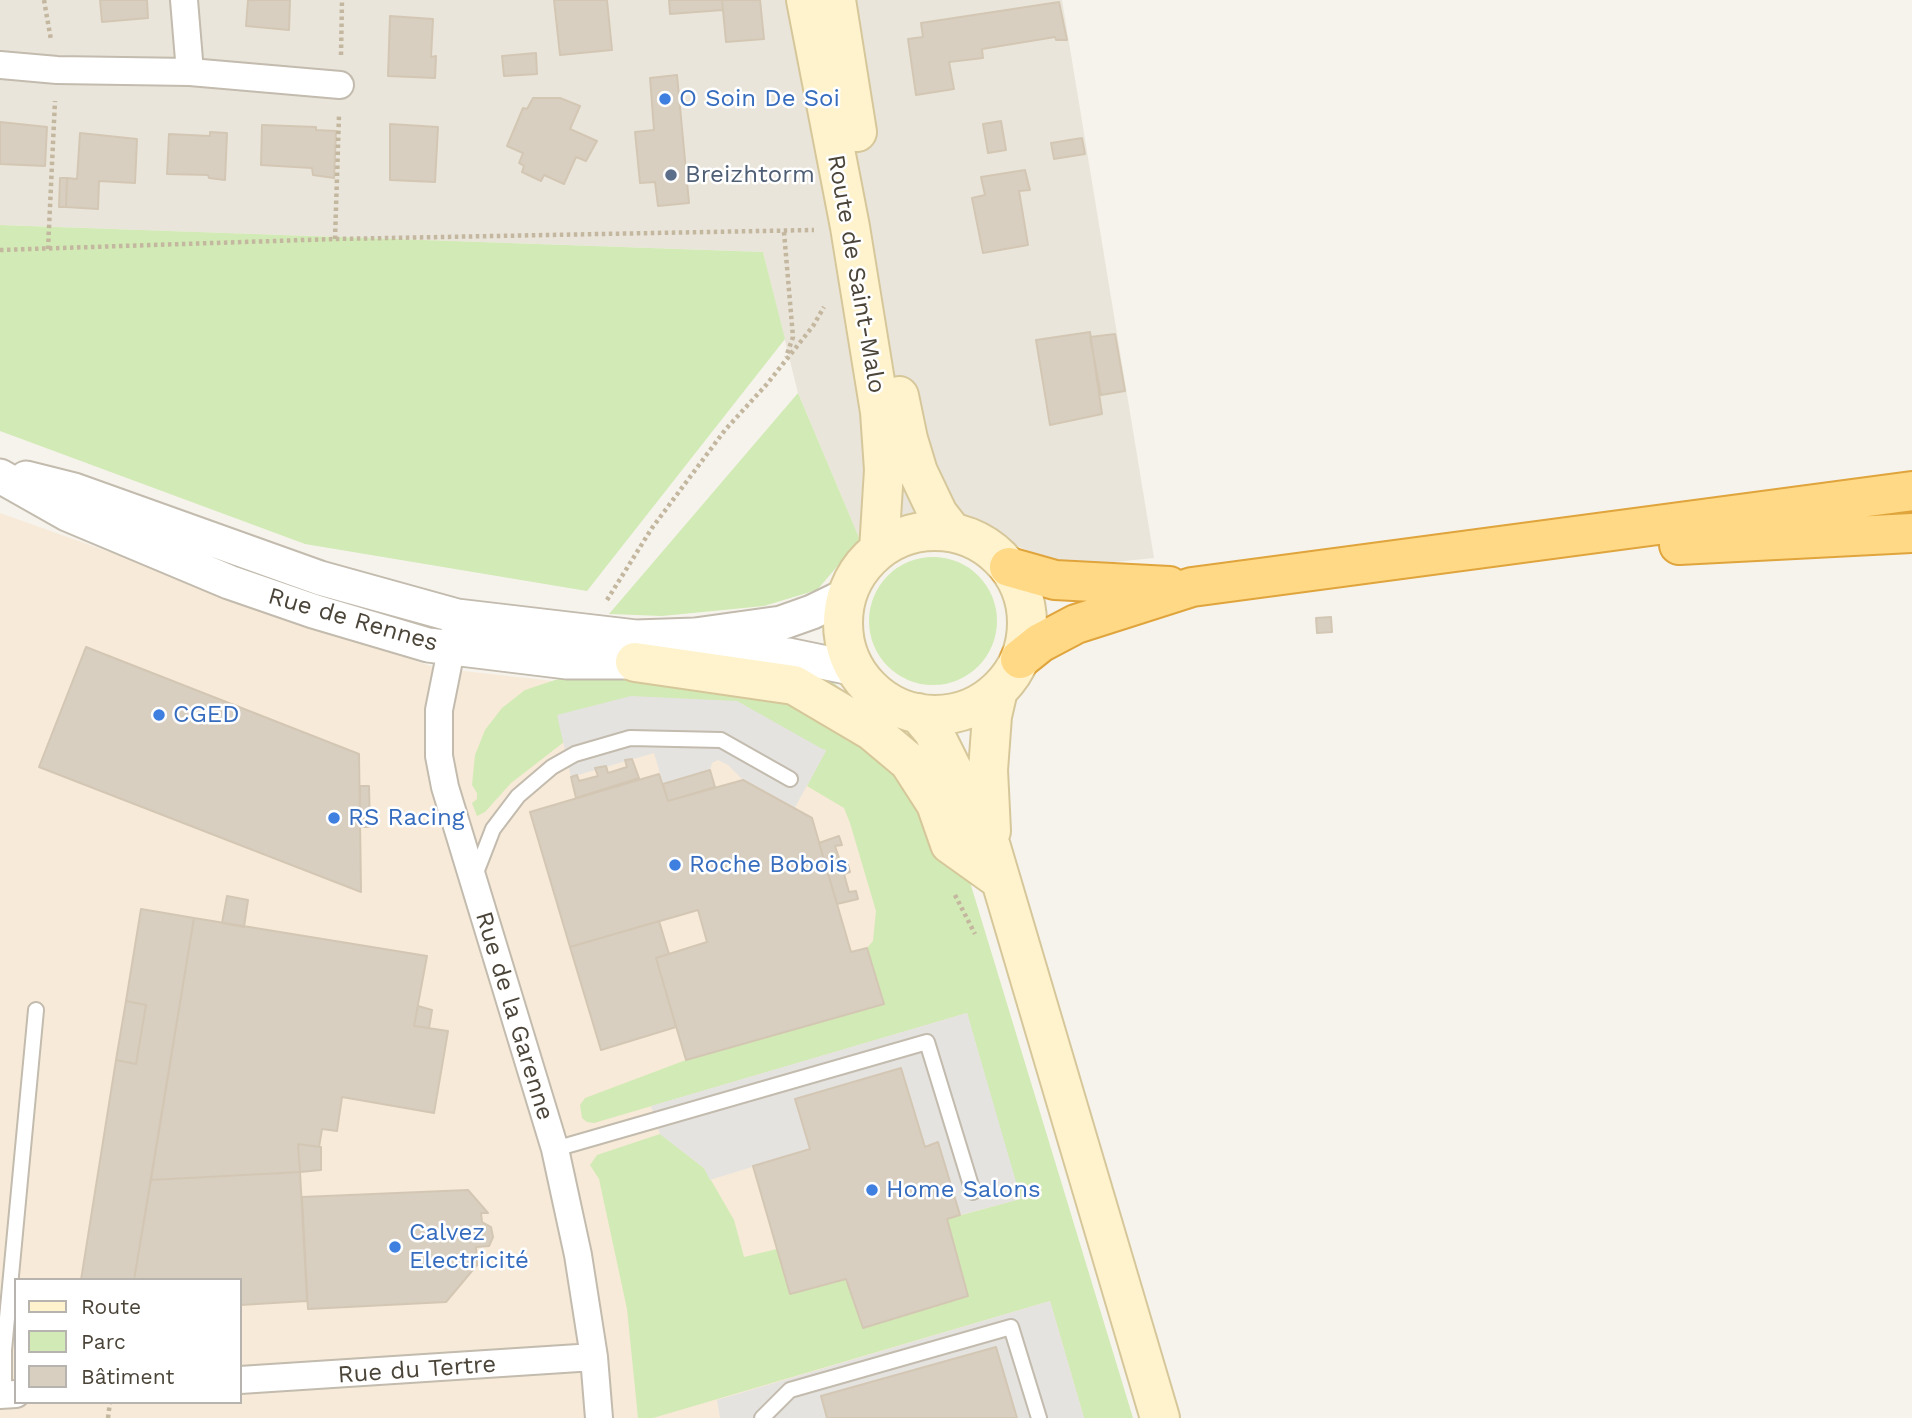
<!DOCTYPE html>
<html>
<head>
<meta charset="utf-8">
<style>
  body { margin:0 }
  #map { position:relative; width:1912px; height:1418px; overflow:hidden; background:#f6f3ec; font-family:"Work Sans",sans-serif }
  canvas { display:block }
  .legend { position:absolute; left:14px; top:1278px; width:228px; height:126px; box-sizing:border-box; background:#fff; border:2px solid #b7b4b0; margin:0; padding:9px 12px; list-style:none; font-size:21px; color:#4b4439 }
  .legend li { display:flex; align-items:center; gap:14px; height:35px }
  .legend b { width:35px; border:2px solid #b7b4b0 }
</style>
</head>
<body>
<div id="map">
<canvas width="1912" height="1418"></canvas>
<ul class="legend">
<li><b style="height:9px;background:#fff3cd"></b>Route</li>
<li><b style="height:19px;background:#d2eab5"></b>Parc</li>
<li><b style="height:19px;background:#d8cfc1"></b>Bâtiment</li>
</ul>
</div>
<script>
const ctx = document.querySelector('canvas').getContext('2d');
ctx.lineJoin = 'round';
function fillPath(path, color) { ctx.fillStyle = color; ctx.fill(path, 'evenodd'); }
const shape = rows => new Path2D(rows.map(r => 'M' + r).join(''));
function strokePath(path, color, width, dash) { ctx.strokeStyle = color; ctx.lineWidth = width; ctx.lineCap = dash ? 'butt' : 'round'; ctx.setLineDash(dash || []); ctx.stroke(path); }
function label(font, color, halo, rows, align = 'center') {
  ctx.font = font + ' "Work Sans",sans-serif'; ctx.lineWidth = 5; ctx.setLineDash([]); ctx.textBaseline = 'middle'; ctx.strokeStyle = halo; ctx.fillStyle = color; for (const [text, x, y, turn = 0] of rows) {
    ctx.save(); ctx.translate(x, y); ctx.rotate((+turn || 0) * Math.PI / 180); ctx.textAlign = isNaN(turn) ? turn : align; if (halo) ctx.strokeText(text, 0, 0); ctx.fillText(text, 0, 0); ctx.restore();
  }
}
const residential = shape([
  [0,0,1062,0,1154,558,1065,567,999,538,969,520,860,540,798,393,763,252,0,225]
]);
const commercial = shape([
  [0,513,436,668,563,682,683,679,901,768,1119,1418,0,1418],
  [16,1280,240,1280,240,1402,16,1402]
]);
const green = shape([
  [0,225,763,252,785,339,587,591,305,544,0,431],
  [798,393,860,540,817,590,764,606,662,616,609,614],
  '869 621a64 64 0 1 1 128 0a64 64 0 1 1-128 0Z',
  [585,674,828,678,873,716,904,731,923,754,942,790,1133,1418,1084,1418,1050,1301,653,1418,638,1418,627,1309,599,1179,590,1165,597,1155,660,1134,704,1168,734,1220,744,1257,777,1249,791,1294,846,1279,863,1328,967,1297,947,1219,1020,1199,967,1013,594,1123,587,1122,582,1118,580,1105,585,1098,686,1060,883,1004,867,948,873,941,876,911,850,823,844,808,807,786,826,750,558,715,564,742,511,783,485,812,477,816,472,803,477,799,477,793,472,785,475,755,485,730,502,708,525,690,555,680]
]);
const parking = shape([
  [631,696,737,701,826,751,794,809,743,780,728,765,718,760,712,763,710,770,663,784,654,753,571,777,557,715],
  [967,1013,1021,1199,960,1215,939,1143,925,1147,901,1068,795,1099,810,1149,710,1180,704,1168,660,1134,651,1106],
  [1050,1301,1084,1418,1017,1418,996,1347,822,1396,827,1418,720,1418,717,1400]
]);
const building = shape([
  [100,0,147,0,148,18,102,22,100,0],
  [248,0,290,0,289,30,246,26,248,0],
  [554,0,607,0,612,50,560,55,554,0],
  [669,0,722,0,723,10,670,14,669,0],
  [722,0,760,0,764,39,726,42,722,0],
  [1059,2,1067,40,1056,40,1055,37,982,49,983,58,949,62,954,89,916,95,908,39,923,37,921,23,1059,2],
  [390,16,433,19,431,57,436,56,435,78,388,76,390,16],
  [536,53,537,74,504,76,502,56,536,53],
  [677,75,689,203,658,206,655,182,640,183,635,132,654,130,650,78,677,75],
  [533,98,560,98,580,106,570,129,597,141,586,161,576,157,564,184,544,175,541,181,522,172,524,166,519,163,523,153,507,146,523,108,527,109,533,98],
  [1001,121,1006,150,988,153,983,124,1001,121],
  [0,122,47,127,45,166,0,164,0,122],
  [390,124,438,127,435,182,390,180,390,124],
  [262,125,316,127,316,130,336,131,334,178,313,175,312,168,261,165,262,125],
  [210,132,227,133,225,180,209,178,208,175,167,174,169,134,210,136,210,132],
  [80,133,137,139,135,183,99,181,98,209,66,207,67,178,77,179,80,133],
  [1082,138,1085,154,1054,159,1051,143,1082,138],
  [1025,170,1030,190,1019,191,1028,245,983,253,972,198,985,195,981,177,1025,170],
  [60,178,67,178,66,207,59,207,60,178],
  [1090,332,1102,414,1050,425,1036,340,1090,332],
  [1115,334,1125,391,1101,395,1090,337,1115,334],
  [1331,617,1332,632,1317,633,1316,618,1331,617],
  [86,647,359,754,361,892,39,767,86,647],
  [632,759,639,778,576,798,571,777,577,775,579,781,598,776,595,768,606,766,608,773,627,767,625,760,632,759],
  [710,770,715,787,668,801,663,784,710,770],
  [659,774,668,801,743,780,812,818,851,952,867,948,884,1004,686,1060,656,958,707,942,698,910,570,947,530,812,659,774],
  [360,786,369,786,370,827,360,827,360,786],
  [839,836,842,845,835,846,841,864,847,862,850,872,844,874,849,892,856,891,858,899,837,904,819,843,839,836],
  [227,896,248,900,244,927,222,923,227,896],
  [141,909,194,918,134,1280,81,1280,116,1060,136,1064,146,1005,126,1001,141,909],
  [194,918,427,956,414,1026,448,1031,434,1113,342,1097,337,1131,322,1129,319,1147,298,1144,300,1172,151,1180,194,918],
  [659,921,669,954,656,958,676,1027,601,1050,570,947,659,921],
  [126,1001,146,1005,136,1064,116,1060,126,1001],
  [418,1006,432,1010,429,1028,414,1026,418,1006],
  [901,1068,925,1147,938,1142,960,1215,947,1219,968,1296,863,1328,846,1279,790,1294,753,1166,810,1149,795,1099,901,1068],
  [298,1144,321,1147,321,1170,300,1172,298,1144],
  [300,1172,307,1301,240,1305,240,1280,134,1280,151,1180,300,1172],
  [468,1190,488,1213,481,1213,482,1222,491,1227,493,1237,489,1246,476,1247,477,1265,446,1302,308,1309,302,1197,468,1190],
  [996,1347,1017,1418,827,1418,821,1396,996,1347]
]);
const path = shape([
  [44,0,51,40],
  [341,55,342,0],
  [784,232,793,337,786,357],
  [335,239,339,116],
  [48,249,55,101],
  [0,250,335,239,814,230],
  [607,600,652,528,725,430,767,384,813,326,824,307],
  [955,895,975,934],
  [108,1418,110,1402]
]);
const service = shape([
  [474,878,493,829,518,796,552,767,575,754,630,738,721,740,790,779],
  [555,1149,927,1042,973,1192],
  [2,1399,4,1394,4,1350,36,1010],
  [762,1418,790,1390,1011,1327,1039,1418]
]);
const minor = shape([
  [184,0,190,72],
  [0,65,57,70,190,72,340,85],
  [455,630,439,710,439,756,445,787,555,1149,578,1255,594,1357,599,1418],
  [240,1380,594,1357],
  [0,1395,16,1394]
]);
const tertiary = shape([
  [0,476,67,514,229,582,313,611,428,645,567,662,635,662,745,653,788,655,856,669],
  [26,478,74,490,320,578,457,616,636,637,695,635,781,623,812,612,847,595]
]);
const secondary = shape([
  [806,0,850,227,880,412,884,470,879,550],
  [836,0,857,132],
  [899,396,908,439,918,472,938,514,952,532],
  '843 623a92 92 0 1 1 184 0a92 92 0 1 1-184 0Z',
  [635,662,794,685,872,731,909,762,936,804,950,844,999,879],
  [918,713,933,731,991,847,1160,1418],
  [991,831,988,770,992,716,998,690]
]);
const trunk = shape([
  [1679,545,1912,533],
  [1009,567,1055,580,1169,586],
  [1020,659,1040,643,1076,624,1192,587,1912,491]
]);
const markers = [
  [665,99,7,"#3f7fe0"],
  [671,175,7,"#5c6f8a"],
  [159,715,7,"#3f7fe0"],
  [334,818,7,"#3f7fe0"],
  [675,865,7,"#3f7fe0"],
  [872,1190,7,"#3f7fe0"],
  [395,1247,7,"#3f7fe0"]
];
const shopNames = [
  ["O Soin De Soi",679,99],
  ["CGED",173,715],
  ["RS Racing",348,818],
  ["Roche Bobois",689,865],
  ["Home Salons",886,1190],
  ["Calvez",409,1233],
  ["Electricité",409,1261]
];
const serviceNames = [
  ["Breizhtorm",685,175]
];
const streetNames = [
  ["Route de Saint-Malo",856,274,80],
  ["Rue de Rennes",353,620,16],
  ["Rue de la Garenne",514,1016,73],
  ["Rue du Tertre",417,1370,-4]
];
fillPath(residential, '#eae5da');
fillPath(commercial, '#f7ead8');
fillPath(green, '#d2eab5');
fillPath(parking, '#e5e3e0');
fillPath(building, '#d8cfc1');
strokePath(building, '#d3c7b4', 2);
strokePath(service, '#c2bbae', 18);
strokePath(minor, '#c2bbae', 30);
strokePath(tertiary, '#c2bbae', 37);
strokePath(secondary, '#d6c79b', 42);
strokePath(trunk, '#e0a43c', 42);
strokePath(path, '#c4b79f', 4.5, [3.5, 3.5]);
strokePath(service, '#fff', 14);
strokePath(minor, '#fff', 26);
strokePath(tertiary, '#fff', 33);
strokePath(secondary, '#fff3cd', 38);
strokePath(trunk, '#ffd985', 38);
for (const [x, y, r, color] of markers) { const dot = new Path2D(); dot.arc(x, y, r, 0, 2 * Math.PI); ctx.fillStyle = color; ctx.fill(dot); strokePath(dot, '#fff', 2.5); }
label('24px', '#366cbe', '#fff', shopNames, 'left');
label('24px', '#4e5e75', '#fff', serviceNames, 'left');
label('24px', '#4b4439', '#fff', streetNames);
</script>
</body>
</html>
